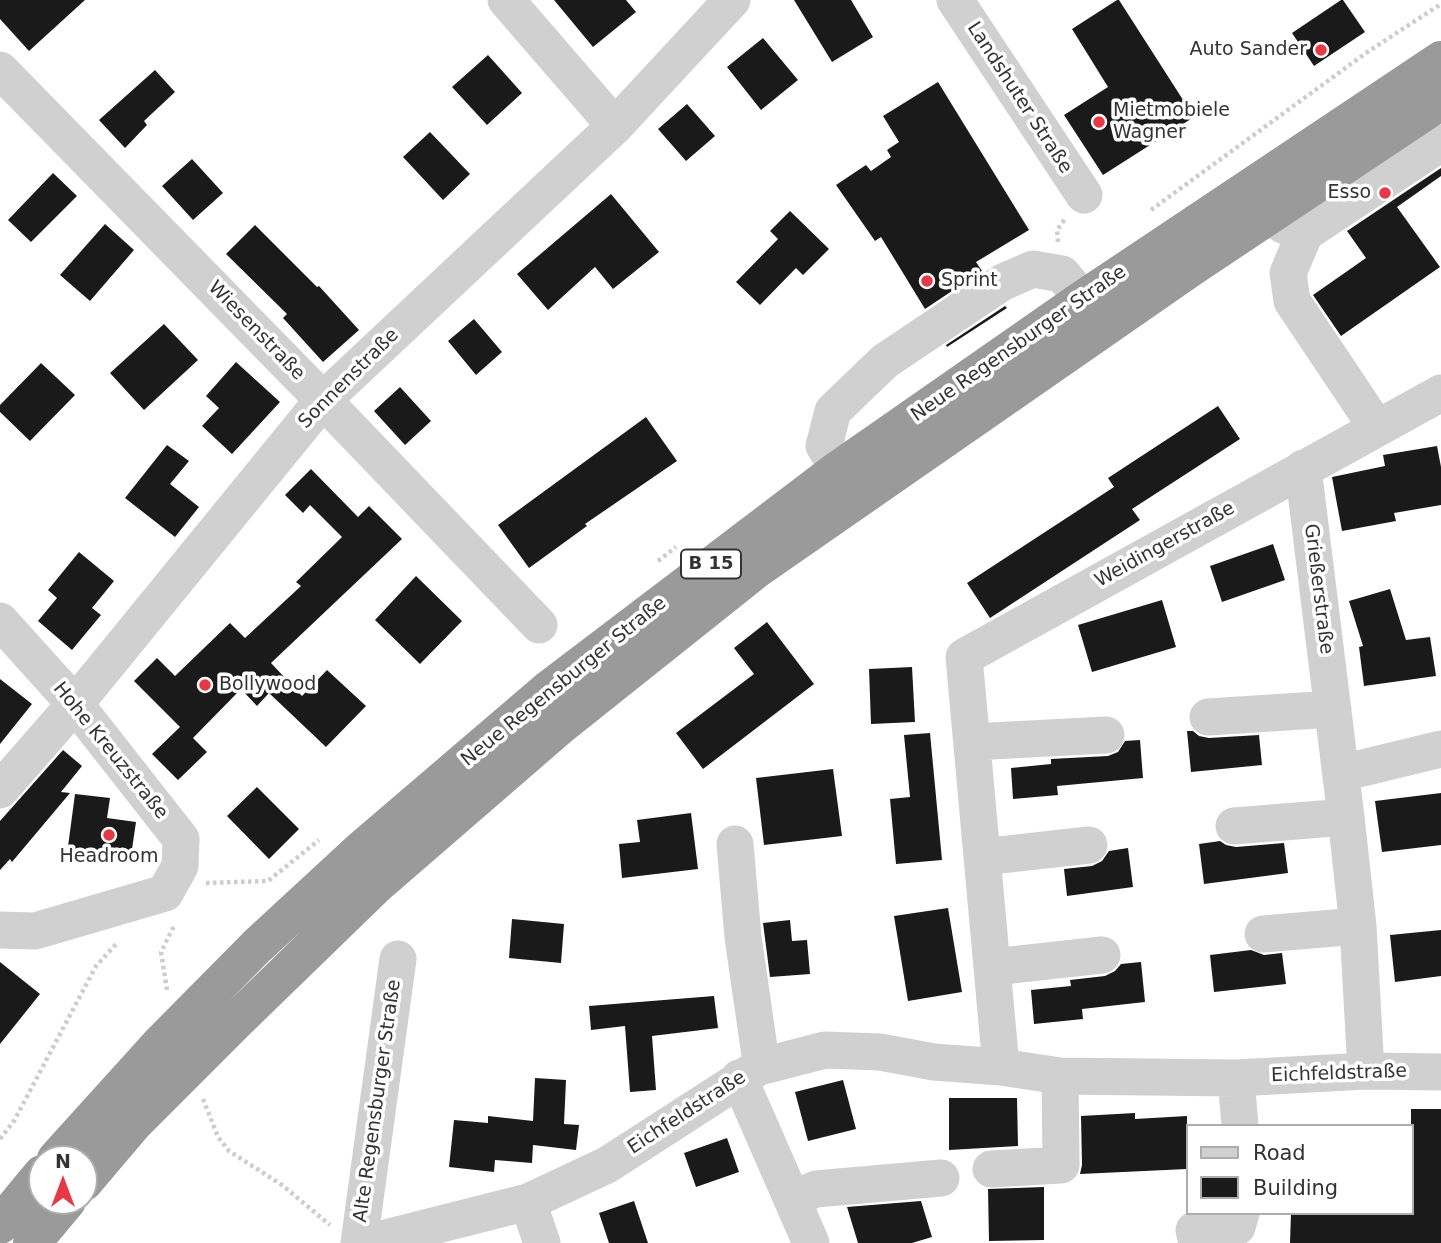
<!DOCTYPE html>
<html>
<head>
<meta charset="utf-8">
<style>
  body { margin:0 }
  #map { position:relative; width:1441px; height:1243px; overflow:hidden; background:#fff; font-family:"DejaVu Sans",sans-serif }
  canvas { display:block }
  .legend { position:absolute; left:1186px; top:1124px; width:228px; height:91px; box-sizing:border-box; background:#fff; border:2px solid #adadad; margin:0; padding:9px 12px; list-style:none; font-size:21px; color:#333 }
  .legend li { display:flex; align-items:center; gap:14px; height:35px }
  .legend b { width:35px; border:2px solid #adadad }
  .north { position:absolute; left:28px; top:1145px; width:70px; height:70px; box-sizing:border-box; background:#fff; border:2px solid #adadad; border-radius:50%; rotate:0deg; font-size:19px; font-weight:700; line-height:28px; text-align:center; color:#333 }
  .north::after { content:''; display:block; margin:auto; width:24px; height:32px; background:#e63946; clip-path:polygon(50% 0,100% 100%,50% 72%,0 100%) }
</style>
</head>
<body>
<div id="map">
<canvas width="1441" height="1243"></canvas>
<ul class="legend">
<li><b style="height:9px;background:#d0d0d0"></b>Road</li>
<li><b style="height:19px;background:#1a1a1a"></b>Building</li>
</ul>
<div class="north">N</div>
</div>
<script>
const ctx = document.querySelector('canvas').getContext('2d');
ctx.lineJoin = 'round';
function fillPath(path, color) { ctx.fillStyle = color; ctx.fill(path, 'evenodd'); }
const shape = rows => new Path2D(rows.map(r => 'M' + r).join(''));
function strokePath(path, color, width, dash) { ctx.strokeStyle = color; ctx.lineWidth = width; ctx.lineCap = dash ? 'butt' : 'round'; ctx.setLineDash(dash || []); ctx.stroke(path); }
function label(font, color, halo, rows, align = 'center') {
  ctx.font = font + ' "DejaVu Sans",sans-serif'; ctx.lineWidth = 7; ctx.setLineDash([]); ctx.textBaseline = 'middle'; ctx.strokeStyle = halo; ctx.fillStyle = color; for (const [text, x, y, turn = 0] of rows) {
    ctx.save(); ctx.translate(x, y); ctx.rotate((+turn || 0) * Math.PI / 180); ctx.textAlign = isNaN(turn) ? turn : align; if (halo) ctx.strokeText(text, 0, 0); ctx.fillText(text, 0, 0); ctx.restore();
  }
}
const building = shape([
  [0,0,85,0,29,51,0,19],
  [554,0,626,0,636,12,593,47],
  [794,0,851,0,873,37,832,62],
  [1117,0,1119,0,1194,117,1103,175,1064,115,1108,87,1072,29],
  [1341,0,1343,0,1365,32,1314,66,1292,33],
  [763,38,798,80,761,110,727,67],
  [488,55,522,93,487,125,452,87],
  [155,70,175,92,144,121,147,125,125,148,99,120],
  [938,82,1029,230,976,262,982,271,922,311,925,309,881,237,875,241,836,185,866,165,871,171,891,157,887,150,899,142,883,116],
  [687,104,715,136,686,161,658,129],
  [430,132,470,174,443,200,403,157],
  [192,159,223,193,193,220,162,186],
  [1441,168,1441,176,1397,207,1440,267,1341,336,1313,295,1366,258,1347,231],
  [53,173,77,196,31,242,8,220],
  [611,194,659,252,613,289,595,267,548,310,517,274],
  [790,211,829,249,803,275,796,268,760,305,736,282,778,239,770,231],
  [105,224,134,250,90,301,60,275],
  [255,225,317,287,319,286,359,330,323,362,283,318,287,314,226,254],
  [1005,306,1007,308,947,347,946,345],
  [474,319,502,352,476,375,448,341],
  [164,324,198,360,144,410,110,373],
  [236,362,280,402,232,454,202,426,219,408,206,396],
  [41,363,75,395,30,441,0,412,0,405],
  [400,387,431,421,405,445,374,411],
  [1218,406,1240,439,1132,509,1140,520,990,618,967,583,1114,487,1108,478],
  [646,417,677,461,585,524,587,526,529,568,498,525],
  [167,445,189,461,170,484,199,507,175,537,125,498],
  [1437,446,1441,467,1441,505,1394,513,1396,521,1342,531,1332,477,1385,466,1383,455],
  [311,469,358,517,369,506,402,539,271,663,302,696,327,670,366,706,326,747,269,693,257,706,241,689,193,738,207,752,178,780,152,754,180,727,134,681,157,658,175,676,230,623,245,638,301,586,296,582,342,537,310,505,303,513,285,495],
  [1273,544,1285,580,1222,602,1210,566],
  [79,552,114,581,92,608,101,615,72,650,38,621,57,598,48,590],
  [416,576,462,621,420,664,375,620],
  [1390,589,1406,640,1430,637,1436,676,1364,686,1359,647,1363,646,1349,601],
  [1162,600,1176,647,1092,672,1078,625],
  [767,622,814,684,703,769,676,733,754,674,734,648],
  [912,667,915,722,871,724,869,669],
  [0,679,32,704,0,744],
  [1187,731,1193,731,1199,736,1209,738,1259,735,1262,765,1191,772],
  [930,733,942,860,896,864,890,799,910,797,904,735],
  [1140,740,1143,778,1057,786,1058,795,1013,799,1011,768,1051,764,1051,759,1108,756,1118,752,1125,741],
  [63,750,82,766,61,792,70,793,12,862,10,859,0,870,0,821],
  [833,769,842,836,764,845,756,778],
  [257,787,299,829,269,859,227,816],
  [1441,793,1441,845,1382,852,1375,801],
  [75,794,110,798,107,818,136,822,130,863,67,854],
  [691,813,698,869,622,878,619,844,640,842,637,820],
  [1220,841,1226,845,1236,847,1284,843,1288,873,1204,884,1199,844],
  [1128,848,1133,887,1067,896,1064,869,1092,866,1102,861,1109,851],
  [948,908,962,992,908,1001,894,916],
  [512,919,564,924,561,963,509,958],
  [790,920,792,941,807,940,810,974,770,977,763,923],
  [1441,930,1441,976,1395,982,1390,935],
  [1251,950,1264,955,1282,953,1286,984,1214,992,1210,955],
  [0,962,40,994,0,1044],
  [1141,962,1145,1002,1082,1009,1083,1019,1034,1024,1031,990,1071,986,1070,980,1105,976,1115,971,1121,964],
  [714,996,718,1028,652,1036,656,1090,630,1092,625,1026,591,1030,589,1006],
  [535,1078,566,1080,564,1124,579,1125,576,1150,533,1145,532,1163,495,1160,494,1172,449,1167,454,1120,488,1123,488,1116,533,1121],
  [843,1080,856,1129,808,1141,795,1092],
  [949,1098,1017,1098,1018,1146,949,1150],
  [1411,1109,1441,1109,1441,1243,1290,1243,1291,1213,1411,1213],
  [1135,1113,1135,1119,1187,1116,1187,1169,1080,1174,1082,1165,1081,1116],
  [727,1138,739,1172,696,1187,684,1153],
  [1044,1187,1044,1240,989,1241,988,1189],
  [634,1201,648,1243,609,1243,599,1213],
  [921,1201,932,1237,912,1243,858,1243,847,1207]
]);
const path = shape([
  [1151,210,1366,53,1441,4],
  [1058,242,1057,230,1065,219],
  [658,561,676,547],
  [206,883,268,881,319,840],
  [167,990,161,952,174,926],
  [203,1099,218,1137,229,1151,282,1185,330,1225],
  [0,1139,14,1121,96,966,118,942]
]);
const minor = shape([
  [506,0,615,126],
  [955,0,1084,195],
  [0,70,323,400,539,625],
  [1283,225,1305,233,1441,143],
  [1305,233,1288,273,1292,301,1377,428],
  [1303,468,1346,817,1358,926,1366,1071],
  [839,469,824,446,833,411,885,361,1003,282,1033,269,1062,274,1083,299],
  [0,621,75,704,181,839,180,866,165,893,35,931,0,930],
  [1208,717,1333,709],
  [972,742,1106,735],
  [1342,773,1441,749],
  [0,790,75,704,323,400,615,126,732,0],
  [1234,826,1346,817],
  [735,844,743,937,760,1055,759,1067],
  [982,857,1089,845],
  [1263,934,1358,926],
  [993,967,1102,955],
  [1001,1067,964,657,1441,393],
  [739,1078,811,1243],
  [1236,1078,1240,1126],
  [991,1169,1061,1165,1060,1076],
  [792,1199,816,1189,941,1178],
  [528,1202,542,1243],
  [359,1243,398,959],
  [366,1243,528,1202,607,1165,759,1067,825,1050,880,1052,934,1062,1001,1067,1060,1076,1236,1078,1366,1071,1441,1072],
  [1197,1243,1194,1230,1237,1227,1241,1213]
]);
const highway = shape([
  [56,1159,161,1043,257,946,361,850,548,690,839,469,1083,299,1441,60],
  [84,1182,134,1123,238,1019,374,887,560,726,757,569,1192,267,1441,101],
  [0,1225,42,1174],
  [32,1243,67,1201]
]);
const markers = [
  [1321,50,7,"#e63946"],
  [1099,122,7,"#e63946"],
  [1385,193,7,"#e63946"],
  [927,281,7,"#e63946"],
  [205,685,7,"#e63946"],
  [109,835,7,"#e63946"]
];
const shields = [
  [711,564,60]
];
const shieldNames = [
  ["B 15",711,564]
];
const poiNames = [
  ["Auto Sander",1307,50,"right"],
  ["Mietmobiele",1113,111],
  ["Wagner",1113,133],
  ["Esso",1371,193,"right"],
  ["Sprint",941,281],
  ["Bollywood",219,685],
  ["Headroom",109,857,"center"]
];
const streetNames = [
  ["Landshuter Straße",1019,98,57],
  ["Wiesenstraße",256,331,46],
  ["Neue Regensburger Straße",1019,344,-35],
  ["Sonnenstraße",349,379,-45],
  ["Weidingerstraße",1165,545,-29],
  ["Grießerstraße",1318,589,83],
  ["Neue Regensburger Straße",564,682,-39],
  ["Hohe Kreuzstraße",110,751,51],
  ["Eichfeldstraße",1339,1074,-2],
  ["Alte Regensburger Straße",378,1101,-82],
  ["Eichfeldstraße",687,1113,-33]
];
fillPath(building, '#1a1a1a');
strokePath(path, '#cdcdcd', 4.5, [3.5, 3.5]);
strokePath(minor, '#d0d0d0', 37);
strokePath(highway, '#9a9a9a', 38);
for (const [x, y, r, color] of markers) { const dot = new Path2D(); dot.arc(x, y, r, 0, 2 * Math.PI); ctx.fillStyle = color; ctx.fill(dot); strokePath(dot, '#fff', 2.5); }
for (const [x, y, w] of shields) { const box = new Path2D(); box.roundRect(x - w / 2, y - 14.5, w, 29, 5); ctx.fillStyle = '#fff'; ctx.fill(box); strokePath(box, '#333', 2); }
label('bold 18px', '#333', null, shieldNames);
label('19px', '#333', '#fff', poiNames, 'left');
label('19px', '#333', '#fff', streetNames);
</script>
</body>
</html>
